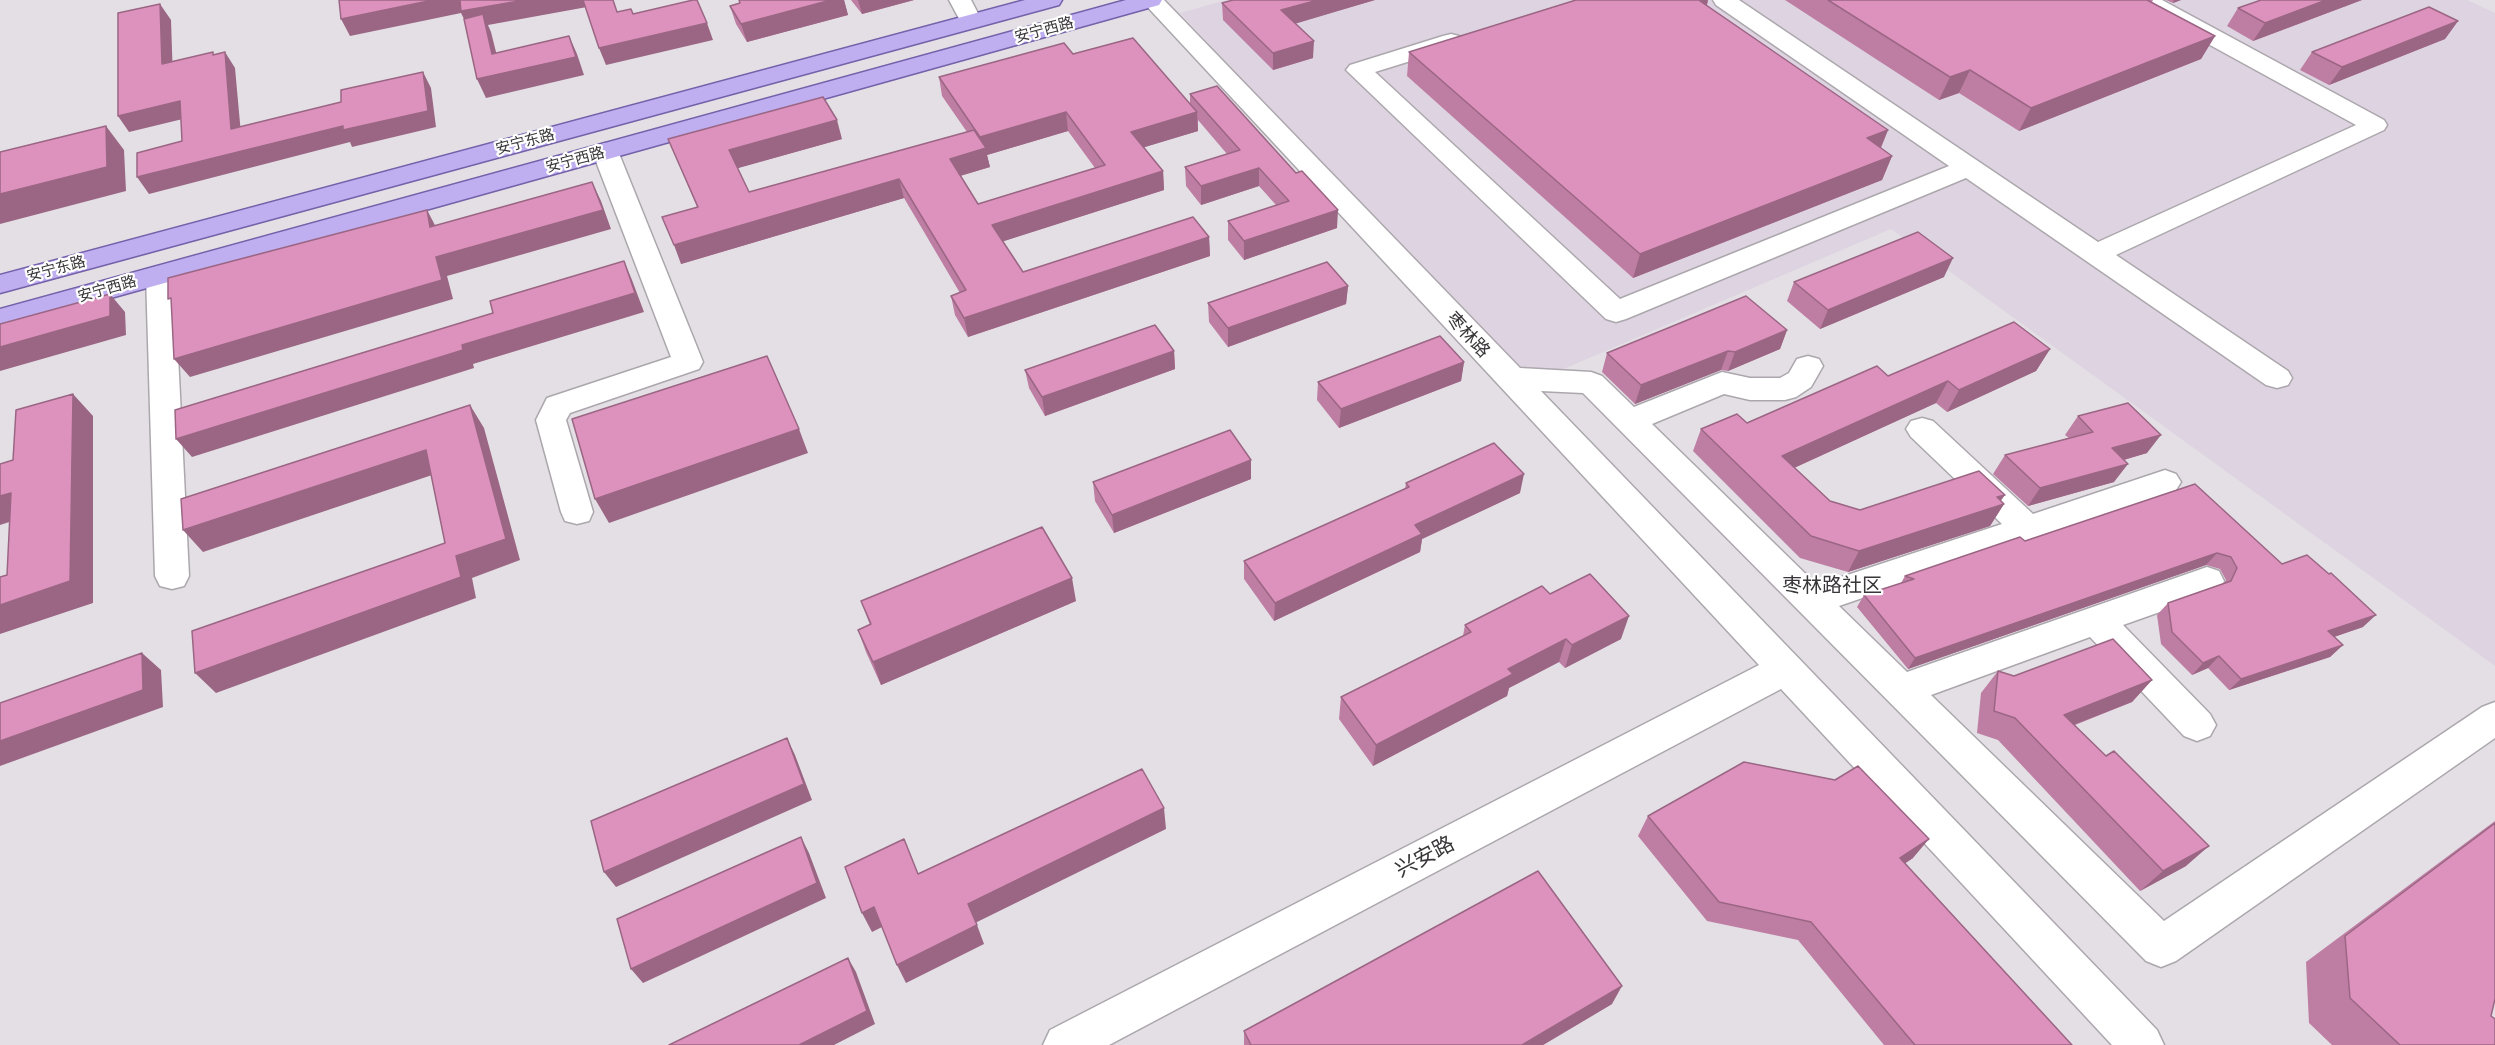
<!DOCTYPE html>
<html>
<head>
<meta charset="utf-8">
<style>
  body { margin:0 }
  canvas { display:block; background:#e3dfe5 }
</style>
</head>
<body>
<canvas width="2495" height="1045"></canvas>
<script>
const ctx = document.querySelector('canvas').getContext('2d');
ctx.lineJoin = 'round';
function fillPath(path, color) { ctx.fillStyle = color; ctx.fill(path, 'evenodd'); }
const shape = rows => new Path2D(rows.map(r => 'M' + r).join(''));
function strokePath(path, color, width, dash) { ctx.strokeStyle = color; ctx.lineWidth = width; ctx.lineCap = dash ? 'butt' : 'round'; ctx.setLineDash(dash || []); ctx.stroke(path); }
function label(font, color, halo, rows, align = 'center') {
  ctx.font = font + ' "Public Sans","Noto Sans SC",sans-serif'; ctx.lineWidth = 4.5; ctx.setLineDash([]); ctx.textBaseline = 'middle'; ctx.strokeStyle = halo; ctx.fillStyle = color; for (const [text, x, y, turn = 0] of rows) {
    ctx.save(); ctx.translate(x, y); ctx.rotate((+turn || 0) * Math.PI / 180); ctx.textAlign = isNaN(turn) ? turn : align; if (halo) ctx.strokeText(text, 0, 0); ctx.fillText(text, 0, 0); ctx.restore();
  }
}
const built = shape([
  [1226,0,2467,0,2495,13,2495,666,1891,229,1526,385,1180,13]
]);
const minor = shape([
  [949,0,971,0,982,21,979,26,971,28,963,26,949,0],
  [1141,0,1164,0,1520,368,1591,372,1602,376,1634,407,1722,372,1750,378,1780,378,1789,373,1797,359,1808,356,1819,359,1823,366,1811,387,1796,397,1785,400,1750,400,1724,394,1652,424,1817,585,2002,524,1911,437,1906,429,1911,421,1922,418,1933,421,2033,514,2165,470,2176,474,2181,482,2176,490,1839,606,1907,672,2207,567,2219,571,2224,581,2219,591,2123,625,2210,714,2216,725,2210,736,2197,741,2184,736,2090,637,1931,695,2164,921,2482,707,2495,702,2495,738,2176,961,2161,967,2146,961,1583,393,1541,391,2157,1030,2164,1045,2112,1045,1781,689,1109,1045,1043,1045,1050,1030,1759,665,1141,0],
  [1713,0,1739,0,2098,242,2356,125,2137,5,2134,0,2162,0,2384,120,2387,125,2384,130,2116,255,2288,371,2292,378,2288,385,2277,388,2266,385,1966,178,1626,319,1616,322,1606,319,1346,70,1350,65,1443,36,1451,34,1459,36,1463,41,1459,46,1375,72,1620,299,1949,166,1716,5,1713,0],
  [605,143,614,146,618,151,703,362,699,369,570,413,566,420,593,512,589,521,577,524,565,521,561,512,536,420,547,398,671,357,592,151,596,146,605,143],
  [160,266,170,269,174,275,189,576,184,586,172,589,160,586,155,576,146,275,150,269,160,266]
]);
const major = shape([
  [1025,0,1062,0,1059,5,0,293,0,275,1025,0],
  [1126,0,1162,0,1159,5,0,329,0,309,1126,0]
]);
const wall = shape([
  [739,0,844,0,848,15,747,42,736,24,730,6,740,3],
  [851,0,914,0,862,14],
  [1233,0,1375,0,1295,23,1313,58,1273,70,1223,20,1222,3],
  [1576,0,1708,0,1707,5,1888,130,1881,148,1892,156,1882,180,1633,278,1407,76,1409,52],
  [1785,0,2153,0,2152,2,2215,36,2201,59,2019,131,1959,93,1939,100],
  [2166,0,2181,0,2173,3],
  [2261,0,2362,0,2253,41,2227,26,2238,8],
  [2458,21,2445,39,2329,85,2300,70,2312,52],
  [1073,54,1190,104,1190,94,1337,228,1244,260,1228,240,1228,221,1276,205,1259,186,1201,205,1186,186,1185,167,1227,154,1198,120,1198,131,1144,147,1163,171,1164,190,1003,241,1023,272,1209,237,1210,256,968,337,955,315,951,296,960,293,904,198,681,264,697,207,668,139,842,139,737,168,749,192,967,132,942,96,939,77],
  [1068,131,1095,168,978,204,960,176,990,167,987,155],
  [1944,277,1820,329,1787,301,1794,282],
  [1348,286,1346,304,1228,347,1209,322,1208,303],
  [1787,330,1780,349,1728,371,1721,370,1635,404,1602,372,1607,353],
  [2050,349,2036,371,1947,412,1936,403,1794,468,1830,501,1860,510,2001,501,2004,504,1990,526,1848,572,1800,558,1693,451,1701,429,1747,423,1888,376],
  [1174,351,1175,369,1045,416,1029,388,1025,370],
  [1464,362,1461,381,1339,428,1317,400,1318,382],
  [2078,416,2147,453,2124,460,2114,482,2028,506,1993,474,2005,455,2069,438,2065,435],
  [1251,479,1114,533,1095,501,1093,482],
  [1406,483,1520,493,1422,539,1420,552,1274,621,1244,579,1244,561,1405,489],
  [2195,484,2282,564,2329,574,2363,627,2334,637,2343,645,2330,657,2229,690,2208,668,2192,675,2161,644,2157,615,2168,603,2224,583,2226,580,2220,569,2206,565,1908,669,1857,607,1864,595,1901,583,1905,576,2025,541],
  [1550,594,1621,639,1565,668,1559,662,1509,688,1507,696,1373,766,1339,719,1341,697,1463,636,1465,625],
  [861,601,1076,601,881,685,866,652,858,630,870,625],
  [1998,671,2014,676,2152,680,2132,702,2075,725,2186,866,2140,891,1998,740,1977,733,1981,693],
  [1648,816,1913,858,1905,863,2072,1045,1884,1045,1798,940,1707,921,1638,836],
  [2495,821,2495,999,2491,1016,2495,1045,2332,1045,2309,1023,2306,962],
  [1612,1004,1543,1045,1244,1045,1244,1031]
]);
const shadedWall = shape([
  [433,0,584,0,587,7,488,25,491,32,501,72,469,29,461,13,350,36,341,19],
  [831,0,844,0,848,15,747,42,741,24],
  [858,0,914,0,862,14],
  [1318,0,1375,0,1281,28,1281,10],
  [1702,0,1708,0,1703,21,1700,1],
  [2174,0,2181,0,2173,3],
  [2326,0,2362,0,2253,41,2265,23],
  [160,4,171,20,173,80,162,64],
  [2458,21,2445,39,2329,85,2342,67],
  [707,23,713,40,606,65,599,48],
  [569,36,577,54,584,75,486,98,477,79],
  [2215,36,2201,59,2019,131,2031,108],
  [1314,41,1313,58,1273,70,1273,53],
  [225,52,235,68,242,145,231,129],
  [1970,70,1959,93,1939,100,1950,77],
  [423,72,431,88,436,127,352,147,350,142,149,194,137,177],
  [180,101,191,117,129,132,118,116],
  [1066,112,1068,131,987,155,990,167,953,178,950,159,982,149,980,137],
  [1197,112,1198,131,1132,151,1131,132],
  [837,120,842,139,735,169,729,150],
  [106,126,124,150,126,191,0,224,0,194],
  [1888,130,1878,154,1867,138],
  [1892,156,1882,180,1633,278,1640,254],
  [1259,168,1259,186,1201,205,1201,186],
  [1163,171,1164,190,995,244,992,225],
  [899,179,904,198,681,264,674,245],
  [592,182,601,201,611,229,447,276,453,299,190,377,174,359,436,257],
  [427,210,437,229,430,227],
  [1338,210,1337,228,1244,260,1244,241],
  [1209,237,1210,256,968,337,964,318],
  [1953,258,1944,277,1820,329,1828,310],
  [624,261,632,280,644,312,473,364,474,368,192,457,176,439,462,345],
  [1348,286,1346,304,1228,347,1228,328],
  [110,294,125,312,126,335,0,371,0,347],
  [1787,330,1780,349,1728,371,1735,352],
  [2050,349,2036,371,1947,412,1959,390],
  [1174,351,1175,369,1045,416,1042,397],
  [1728,351,1721,370,1635,404,1641,385],
  [1464,362,1461,381,1339,428,1341,409],
  [1948,381,1936,403,1772,478,1782,456],
  [73,394,93,416,93,603,0,634,0,605],
  [470,405,484,428,520,560,472,578,476,598,216,693,195,673,456,556],
  [799,429,808,453,609,523,595,499],
  [2161,435,2147,453,2099,467,2112,448],
  [426,450,441,472,203,552,183,530],
  [1251,460,1251,479,1114,533,1112,515],
  [2128,464,2114,482,2028,506,2040,488],
  [1524,474,1520,493,1422,539,1420,552,1274,621,1275,603,1415,525],
  [11,493,34,514,0,525,0,496],
  [2005,495,1997,506,2004,504,1990,526,1848,572,1859,551,1997,497],
  [2217,553,2206,565,1908,669,1915,658],
  [1072,578,1076,601,881,685,873,662],
  [2376,615,2363,627,2316,643,2328,631],
  [1629,616,1621,639,1565,668,1572,645],
  [1566,639,1559,662,1509,688,1507,696,1373,766,1376,745,1508,669],
  [2343,645,2330,657,2229,690,2241,679],
  [142,653,161,670,163,707,0,766,0,741],
  [2219,656,2208,668,2192,675,2203,663],
  [2152,680,2132,702,2045,736,2064,715],
  [787,738,795,755,812,800,616,887,604,872],
  [1164,808,1166,829,975,923,968,904],
  [801,837,809,853,826,898,643,983,631,969],
  [1929,839,1913,858,1885,877,1900,858],
  [2209,846,2186,866,2140,891,2163,871],
  [874,907,884,926,872,932,862,913],
  [977,925,984,944,906,983,897,965],
  [848,958,856,972,875,1024,834,1045,799,1045],
  [1622,986,1612,1004,1543,1045,1522,1045]
]);
const building = shape([
  [339,0,433,0,341,19,339,0],
  [460,0,525,0,461,11,460,0],
  [583,0,613,0,617,12,631,9,633,14,693,0,697,0,707,23,599,48,583,0],
  [739,0,831,0,741,24,730,6,740,3,739,0],
  [1233,0,1318,0,1281,10,1314,41,1273,53,1222,3,1233,0],
  [1576,0,1702,0,1700,1,1888,130,1867,138,1892,156,1640,254,1409,52,1576,0],
  [1828,0,2147,0,2215,36,2031,108,1970,70,1950,77,1828,0],
  [2261,0,2326,0,2265,23,2238,8,2261,0],
  [160,4,162,64,213,52,213,55,225,52,231,129,341,102,341,90,423,72,428,111,343,130,343,126,137,177,137,153,182,141,180,101,118,116,118,13,160,4],
  [2429,7,2458,21,2342,67,2312,52,2429,7],
  [483,14,492,54,569,36,576,57,477,79,464,19,483,14],
  [1133,38,1197,112,1131,132,1163,171,992,225,1023,272,1193,217,1209,237,964,318,951,296,966,290,899,179,674,245,662,217,698,207,668,139,823,97,837,120,729,150,749,192,974,130,986,148,950,159,978,204,1105,165,1066,112,980,137,939,77,1064,43,1073,54,1133,38],
  [1217,86,1296,173,1302,171,1338,210,1244,241,1228,221,1289,201,1259,168,1201,186,1185,167,1240,150,1190,94,1217,86],
  [106,126,107,167,0,194,0,152,106,126],
  [592,182,603,210,436,257,442,280,174,359,171,298,168,299,168,278,427,210,430,227,592,182],
  [1918,232,1953,258,1828,310,1794,282,1918,232],
  [624,261,635,293,462,345,463,350,176,439,175,410,493,313,490,301,624,261],
  [1327,262,1348,286,1228,328,1208,303,1327,262],
  [110,294,110,316,0,347,0,324,110,294],
  [1746,296,1787,330,1735,352,1728,351,1641,385,1607,353,1746,296],
  [2014,322,2050,349,1959,390,1948,381,1782,456,1830,501,1860,510,1979,471,2005,495,1997,497,2004,504,1859,551,1811,536,1701,429,1737,414,1747,423,1877,366,1888,376,2014,322],
  [1155,325,1174,351,1042,397,1025,370,1155,325],
  [1440,336,1464,362,1341,409,1318,382,1440,336],
  [767,356,799,429,595,499,572,419,767,356],
  [73,394,70,581,0,605,0,577,7,575,11,493,0,496,0,464,13,460,16,410,73,394],
  [2128,403,2161,435,2112,448,2128,464,2040,488,2005,455,2093,432,2078,416,2128,403],
  [470,405,506,539,456,556,461,577,195,673,192,631,445,543,426,450,183,530,181,499,470,405],
  [1230,430,1251,460,1112,515,1093,482,1230,430],
  [1494,443,1524,474,1415,525,1422,534,1275,603,1244,561,1409,487,1406,483,1494,443],
  [2195,484,2282,564,2307,555,2329,574,2331,573,2376,615,2328,631,2343,645,2241,679,2219,656,2203,663,2172,632,2168,603,2231,581,2237,568,2231,557,2217,553,1915,658,1864,595,1914,579,1905,576,2020,537,2025,541,2195,484],
  [1042,527,1072,578,873,662,858,630,871,624,861,601,1042,527],
  [1590,574,1629,616,1572,645,1566,639,1508,669,1513,674,1376,745,1341,697,1471,632,1465,625,1542,586,1550,594,1590,574],
  [2113,639,2152,680,2064,715,2106,756,2114,751,2209,846,2163,871,2015,718,1994,711,1998,671,2014,676,2113,639],
  [142,653,143,690,0,741,0,703,142,653],
  [787,738,804,784,604,872,591,821,787,738],
  [1744,762,1835,780,1858,766,1929,839,1900,858,2072,1045,1915,1045,1811,922,1719,902,1648,816,1744,762],
  [1142,769,1164,808,968,904,977,925,897,965,874,907,862,913,845,867,904,839,918,874,1142,769],
  [2495,823,2495,999,2491,1016,2495,1019,2495,1045,2400,1045,2350,998,2345,936,2495,823],
  [801,837,817,883,631,969,617,919,801,837],
  [1538,871,1622,986,1522,1045,1251,1045,1244,1031,1538,871],
  [848,958,867,1011,799,1045,669,1045,848,958]
]);
const farStreetnames = [
  ["安宁西路",1044,30,-15],
  ["安宁东路",525,142,-15],
  ["安宁西路",575,160,-15],
  ["安宁东路",56,269,-15],
  ["安宁西路",107,289,-16]
];
const streetNames = [
  ["枣林路",1468,335,47]
];
const neighbourhoodNames = [
  ["枣林路社区",1832,586]
];
const nearStreetnames = [
  ["兴安路",1425,857,-28]
];
fillPath(built, '#ded4e1');
strokePath(minor, '#aca7ad', 3);
strokePath(major, '#7461a9', 3);
fillPath(minor, '#fff');
fillPath(major, '#bfaef0');
fillPath(wall, '#be7ea3');
fillPath(shadedWall, '#9b6684');
fillPath(building, '#dd92bd');
strokePath(building, '#9b6684', 1.5);
label('15px', '#383638', '#fff', farStreetnames);
label('18px', '#383638', '#fff', streetNames);
label('20px', '#383638', '#fff', neighbourhoodNames);
label('21px', '#383638', '#fff', nearStreetnames);
</script>
</body>
</html>
